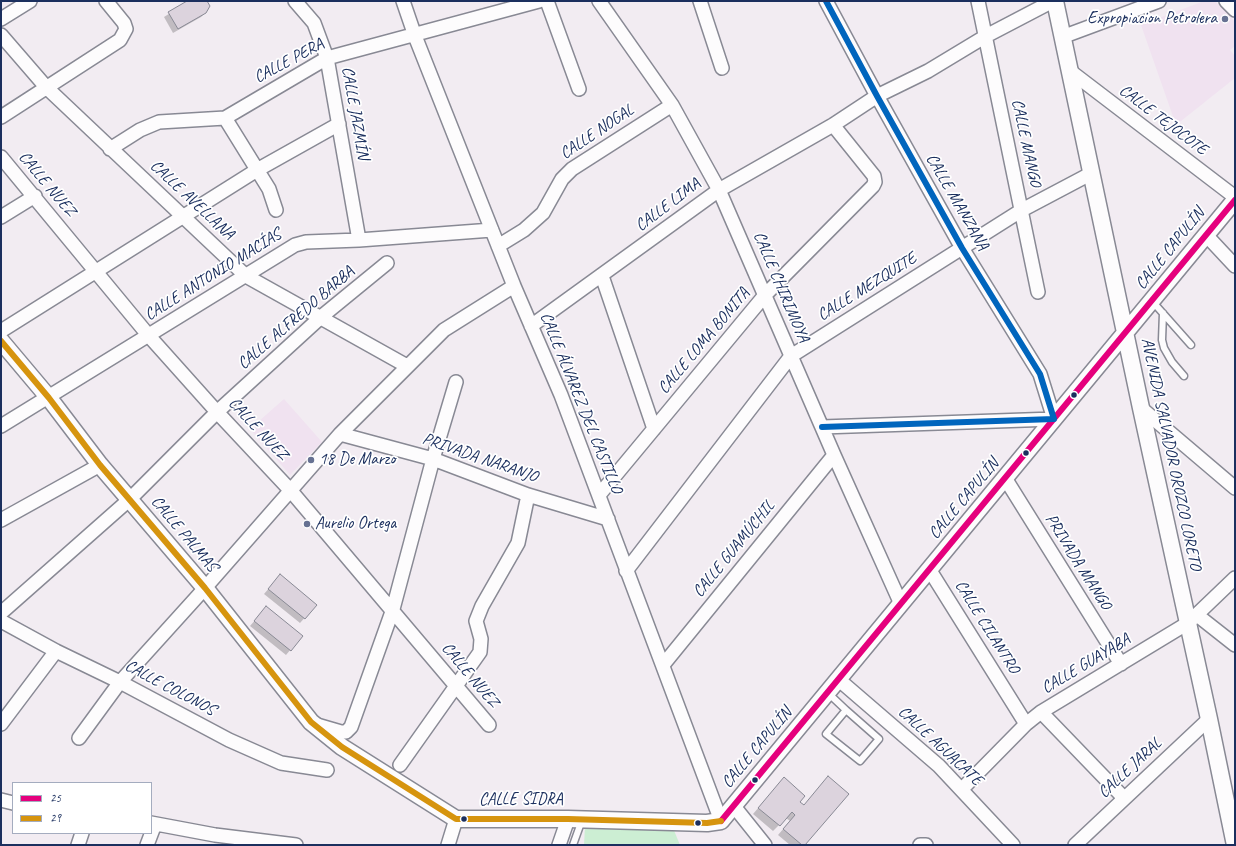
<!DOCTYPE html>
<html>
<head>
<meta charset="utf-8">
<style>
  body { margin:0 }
  #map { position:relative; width:1236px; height:846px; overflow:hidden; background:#f2ecf2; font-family:Caveat,sans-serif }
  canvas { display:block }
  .frame { position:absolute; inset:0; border:2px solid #1b2f5e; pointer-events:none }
  .legend { position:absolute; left:12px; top:782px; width:140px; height:52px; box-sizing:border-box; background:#fff; border:1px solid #a4acbf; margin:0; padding:5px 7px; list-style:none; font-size:12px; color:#1b2f5e }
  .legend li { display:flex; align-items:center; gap:8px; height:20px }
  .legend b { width:20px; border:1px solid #a4acbf }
</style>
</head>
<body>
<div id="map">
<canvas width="1236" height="846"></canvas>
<div class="frame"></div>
<ul class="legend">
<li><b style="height:5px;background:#e5007d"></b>25</li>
<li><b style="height:5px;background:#d6940e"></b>29</li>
</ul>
</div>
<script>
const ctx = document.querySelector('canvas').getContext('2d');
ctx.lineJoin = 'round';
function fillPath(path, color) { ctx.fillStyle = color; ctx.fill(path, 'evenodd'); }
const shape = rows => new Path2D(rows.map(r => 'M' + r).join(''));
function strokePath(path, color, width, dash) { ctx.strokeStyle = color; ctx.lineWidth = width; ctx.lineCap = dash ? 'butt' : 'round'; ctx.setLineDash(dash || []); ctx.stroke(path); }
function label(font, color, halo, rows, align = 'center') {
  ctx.font = font + ' Caveat,sans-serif'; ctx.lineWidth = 3.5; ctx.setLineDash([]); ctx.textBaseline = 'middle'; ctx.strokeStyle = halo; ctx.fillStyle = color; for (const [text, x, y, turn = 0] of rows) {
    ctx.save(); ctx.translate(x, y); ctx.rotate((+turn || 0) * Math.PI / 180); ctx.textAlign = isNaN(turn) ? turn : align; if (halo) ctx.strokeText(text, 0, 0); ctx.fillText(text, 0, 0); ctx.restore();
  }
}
const built = shape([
  [1204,1,1215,1,1235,22,1235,46,1230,50,1235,56,1235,78,1176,125,1141,25],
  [284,399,322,442,290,475,250,429]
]);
const green = shape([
  [585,826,673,828,680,845,584,845]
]);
const shadow = shape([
  [189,1,206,1,206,12,201,17,173,33,164,17],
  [276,580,316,605,300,623,264,594],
  [262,612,302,636,286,655,250,626],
  [778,785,799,802,804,845,790,845,778,835,790,821,786,818,773,831,753,814]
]);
const building = shape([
  [187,1,207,1,210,6,206,13,178,29,168,12,187,1],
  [280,574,317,605,305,619,268,589,280,574],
  [266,606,303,636,291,651,254,621,266,606],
  [828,776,849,794,805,845,802,845,783,829,795,815,792,812,780,826,758,808,784,777,805,796,800,802,804,805,828,776]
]);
const service = shape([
  [1152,301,1191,345],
  [1163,313,1162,340,1164,348,1172,362,1184,376],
  [828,693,846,710,879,739,860,761,826,734,846,710],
  [573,845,582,820]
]);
const minor = shape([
  [295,1,314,23,327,58,359,240],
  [403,1,415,36,514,286,561,395,721,821],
  [547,1,579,89],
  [599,1,672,105,719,190,834,455,901,604],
  [700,1,722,68],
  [978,1,1038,292],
  [1226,1,1235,10],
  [1,19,30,1],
  [1,35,46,87,246,276,407,366],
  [1062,37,1159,1],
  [1070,71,1235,197],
  [1,117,120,40,126,29,124,23,106,1],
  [225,118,269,189,276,210],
  [110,149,140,130,159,122,225,118,327,58,539,1],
  [1,157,149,336,217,412,291,491,489,725],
  [1,217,35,196],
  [1206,235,1235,266],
  [498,246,524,230,543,213,562,179,572,169,672,105],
  [602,276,654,429],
  [531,326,719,190,833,125,877,96,928,71,986,36,1053,1],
  [1,331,257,170,339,124],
  [1141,408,1235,488],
  [1,426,295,245,306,242,359,240,492,230],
  [822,427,1054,419,1040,374,962,248,877,96,826,1],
  [340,434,433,459,528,495,608,519],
  [1005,478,1121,664],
  [599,495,765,295,873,186,875,182,874,176,833,125],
  [1,520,100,465],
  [929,569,1026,724],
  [626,571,791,356,1022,210,1092,173],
  [1,613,130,499,217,412,321,317,387,263],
  [1197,615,1235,645],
  [1,621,56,651,120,682,229,740,281,763,327,770],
  [663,665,834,455],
  [838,679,939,766,1013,845],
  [1041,712,1124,798],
  [1,724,56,651],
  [317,725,341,732,346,732,351,727,393,609,433,459,456,382],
  [79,738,120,682,205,588,340,434,444,330,514,286],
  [400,765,480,652,481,639,476,621,482,606,518,543,528,495],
  [962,789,1026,724,1041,712,1188,623,1235,578],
  [1,800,13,803],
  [733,805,765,845],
  [151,823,215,835,296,845],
  [78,845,82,833],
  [147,845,155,824],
  [448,845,456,819],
  [559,845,568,819],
  [920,845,926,845],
  [1075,845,1209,719]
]);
const tertiary = shape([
  [1055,1,1141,408,1209,719,1235,845],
  [1,341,49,398,100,465,205,588,311,722,342,747,456,819,568,819,707,823,721,821,1235,200]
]);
const bus1 = shape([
  [721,821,1235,200]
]);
const bus2 = shape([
  [1,341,49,398,100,465,205,588,311,722,342,747,456,819,568,819,707,823,721,821]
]);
const bus3 = shape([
  [822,427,1054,419,1040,374,962,248,877,96,826,1]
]);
const markers = [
  [1225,19,4,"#667192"],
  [1074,395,3.5,"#1b2f5e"],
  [1026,453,3.5,"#1b2f5e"],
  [311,460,4,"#667192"],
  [307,524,4,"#667192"],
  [755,780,3.5,"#1b2f5e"],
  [464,819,3.5,"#1b2f5e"],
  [698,823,3.5,"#1b2f5e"]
];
const poiNames = [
  ["Expropiacion Petrolera",1217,19,"right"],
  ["18 De Marzo",319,460],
  ["Aurelio Ortega",315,524]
];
const streetNames = [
  ["CALLE PERA",289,61,-28],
  ["CALLE JAZMÍN",355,113,80],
  ["CALLE TEJOCOTE",1163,120,37],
  ["CALLE NOGAL",597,132,-34],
  ["CALLE MANGO",1026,143,78],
  ["CALLE NUEZ",47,184,50],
  ["CALLE AVELLANA",192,200,43],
  ["CALLE MANZANA",957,202,60],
  ["CALLE LIMA",668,205,-37],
  ["CALLE CAPULÍN",1170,249,-51],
  ["CALLE ANTONIO MACÍAS",213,275,-32],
  ["CALLE CHIRIMOYA",781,287,67],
  ["CALLE MEZQUITE",867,287,-32],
  ["CALLE ALFREDO BARBA",296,318,-41],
  ["CALLE LOMA BONITA",704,341,-50],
  ["CALLE ÁLVAREZ DEL CASTILLO",581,403,68],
  ["CALLE NUEZ",258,429,47],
  ["AVENIDA SALVADOR OROZCO LORETO",1171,454,78],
  ["PRIVADA NARANJO",480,458,19],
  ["CALLE CAPULÍN",964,499,-50],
  ["CALLE PALMAS",184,534,50],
  ["CALLE GUAMÚCHIL",734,549,-51],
  ["PRIVADA MANGO",1078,562,58],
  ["CALLE CILANTRO",987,627,58],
  ["CALLE GUAYABA",1086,664,-31],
  ["CALLE NUEZ",470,675,50],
  ["CALLE COLONOS",170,688,28],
  ["CALLE AGUACATE",940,746,43],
  ["CALLE CAPULÍN",757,748,-50],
  ["CALLE JARAL",1130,768,-43],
  ["CALLE SIDRA",521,800]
];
fillPath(built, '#f0e2f0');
fillPath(green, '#cceed3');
fillPath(shadow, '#0003');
fillPath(building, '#dcd3dd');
strokePath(building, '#888994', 1);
strokePath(service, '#888994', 9);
strokePath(minor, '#888994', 16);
strokePath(tertiary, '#888994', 19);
strokePath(service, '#fdfcfd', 6);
strokePath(minor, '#fdfcfd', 13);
strokePath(tertiary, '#fdfcfd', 16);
strokePath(bus1, '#e5007d', 6);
strokePath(bus2, '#d6940e', 6);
strokePath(bus3, '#0065bd', 6);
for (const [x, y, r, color] of markers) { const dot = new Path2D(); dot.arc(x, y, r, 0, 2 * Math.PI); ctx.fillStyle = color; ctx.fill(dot); strokePath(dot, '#fff', 1.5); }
label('17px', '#1b2f5e', '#fff', poiNames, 'left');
label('17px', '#1b2f5e', '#fff', streetNames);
</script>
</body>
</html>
